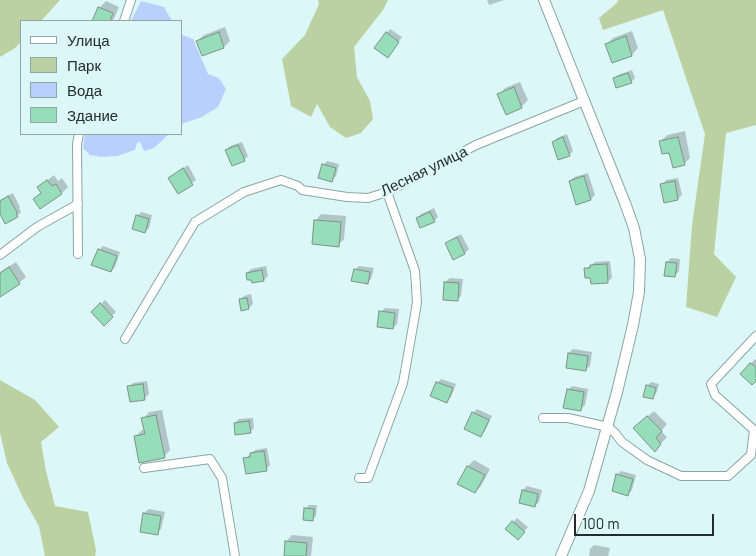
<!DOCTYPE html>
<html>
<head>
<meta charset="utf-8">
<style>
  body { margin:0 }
  #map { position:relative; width:756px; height:556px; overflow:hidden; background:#dcf7f7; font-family:Barlow,sans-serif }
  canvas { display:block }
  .legend { position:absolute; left:20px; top:20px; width:162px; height:115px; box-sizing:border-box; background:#dcf7f7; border:1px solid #92a6a6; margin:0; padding:6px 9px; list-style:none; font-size:15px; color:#232d2d }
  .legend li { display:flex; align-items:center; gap:10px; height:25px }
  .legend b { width:25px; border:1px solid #92a6a6 }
  .scale { position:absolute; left:574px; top:514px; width:140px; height:22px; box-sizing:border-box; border:2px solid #232d2d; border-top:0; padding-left:6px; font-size:15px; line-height:18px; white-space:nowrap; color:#232d2d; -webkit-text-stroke:4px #dcf7f7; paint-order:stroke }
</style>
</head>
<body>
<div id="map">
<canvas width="756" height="556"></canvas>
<ul class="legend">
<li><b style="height:6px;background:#fff"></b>Улица</li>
<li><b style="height:14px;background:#bbd1a1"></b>Парк</li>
<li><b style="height:14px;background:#b9cffd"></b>Вода</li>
<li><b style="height:14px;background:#96ddba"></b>Здание</li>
</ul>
<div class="scale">100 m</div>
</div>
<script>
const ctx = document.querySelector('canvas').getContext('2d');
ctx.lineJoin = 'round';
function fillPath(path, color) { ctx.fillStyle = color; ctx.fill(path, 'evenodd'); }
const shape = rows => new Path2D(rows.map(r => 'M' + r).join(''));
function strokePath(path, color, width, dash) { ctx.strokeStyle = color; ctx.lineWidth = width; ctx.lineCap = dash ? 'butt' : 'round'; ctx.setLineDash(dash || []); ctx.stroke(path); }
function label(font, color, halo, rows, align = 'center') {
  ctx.font = font + ' Barlow,sans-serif'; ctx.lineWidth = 5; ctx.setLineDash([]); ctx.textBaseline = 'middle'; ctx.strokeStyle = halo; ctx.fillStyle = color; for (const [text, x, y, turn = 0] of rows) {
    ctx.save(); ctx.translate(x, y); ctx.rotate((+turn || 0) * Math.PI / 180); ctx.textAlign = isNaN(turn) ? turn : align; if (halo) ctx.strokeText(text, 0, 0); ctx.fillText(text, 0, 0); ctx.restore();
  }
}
const green = shape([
  [0,0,60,0,41,21,21,21,21,42,15,48,0,57],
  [318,0,388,0,383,10,354,47,357,77,370,101,373,119,361,133,346,138,330,127,317,104,311,117,291,106,282,59,305,35,319,4],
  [617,0,756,0,756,125,726,133,714,254,736,277,717,317,686,307,692,225,705,134,663,10,603,30,599,18,618,2],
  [0,380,35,400,59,427,41,442,46,471,55,506,88,512,96,550,95,556,45,556,39,526,23,498,7,463,0,433]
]);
const water = shape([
  [141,1,164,7,172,21,131,21],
  [183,35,193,39,208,74,219,78,226,89,218,107,202,117,181,124,181,36],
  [85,134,169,134,154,148,144,151,140,142,137,143,135,150,117,156,102,157,90,155,83,148]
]);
const shadow = shape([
  [487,0,504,0,489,5],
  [106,1,119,7,113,21,94,21,99,8],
  [225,27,230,41,224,47,197,41,204,35],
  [390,29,402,37,388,56,387,33],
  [632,31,638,48,632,55,613,61,607,44,613,38],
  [632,70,635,78,631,82,614,79,618,75],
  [520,82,528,100,522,106,507,113,499,95,505,88],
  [685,131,690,158,684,164,661,141,667,135],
  [567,134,573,151,569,155,553,142,557,138],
  [242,142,248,156,244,160,226,150,230,146],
  [327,161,339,164,336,176,332,180,323,165],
  [188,165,196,180,179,192,170,178],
  [588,173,595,195,591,199,570,181,574,177],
  [54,175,58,181,62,178,68,187,62,193,40,207,35,199,42,192,39,187],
  [678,178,682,195,678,199,662,185,666,180],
  [13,193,20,207,19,208,21,212,17,216,0,212,0,200],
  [434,208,438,217,434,221,417,218,421,214],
  [141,212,152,215,149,228,145,232,137,216],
  [321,214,346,216,344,239,338,245,315,221],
  [461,234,469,249,465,253,454,258,446,243],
  [103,246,120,252,115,267,111,271,99,250],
  [671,258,680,259,679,271,675,276,667,262],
  [610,261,612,278,607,282,591,276,586,269,595,262],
  [16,262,26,277,19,283,0,291,0,272],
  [266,266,268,276,264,280,247,273,251,269],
  [359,266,374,268,371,279,367,283,355,270],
  [450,278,463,279,461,296,457,300,445,282],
  [251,294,253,304,249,308,242,309,240,300,244,296],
  [105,300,116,312,104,324,93,312],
  [385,308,399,309,397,324,393,328,381,312],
  [573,349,592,352,590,366,585,370,569,353],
  [755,359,756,360,756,379,742,374],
  [441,379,456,384,451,397,447,401,437,383],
  [147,381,149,394,145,398,129,387,133,383],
  [651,382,659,384,656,394,652,398,647,386],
  [572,386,588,389,585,405,581,409,568,390],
  [477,409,492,416,485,431,481,435,473,413],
  [162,410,170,450,164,457,135,437,142,430,145,430,143,419,149,412],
  [654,411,667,424,661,431,667,437,655,450,641,422],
  [253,418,254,428,250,432,235,423,239,419],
  [267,448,270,465,266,469,245,459,255,450],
  [474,460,490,469,481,486,475,492,468,466],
  [621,471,636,475,632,490,628,494,617,475],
  [527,486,542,490,539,502,535,506,523,490],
  [309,505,317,505,316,516,312,520,305,509],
  [149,509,165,512,161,529,157,533,141,531,144,513],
  [517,518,528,527,518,538,507,529],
  [292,535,313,537,311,556,285,556,286,542],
  [594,545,610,548,608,556,589,556,590,549]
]);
const building = shape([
  [98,7,113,13,110,21,92,21,98,7],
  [219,32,224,48,202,56,196,41,219,32],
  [386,32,399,42,388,58,374,48,386,32],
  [626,36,632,56,612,63,605,44,626,36],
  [628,73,632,83,616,88,613,78,628,73],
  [514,87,522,108,506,115,497,94,514,87],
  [563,137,570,156,558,160,552,142,563,137],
  [678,137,685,165,673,168,669,153,662,154,659,141,678,137],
  [238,145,245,161,232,166,225,150,238,145],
  [322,164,336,168,332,182,318,178,322,164],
  [183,168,193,185,178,194,168,178,183,168],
  [584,176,591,200,576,205,569,181,584,176],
  [47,180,52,186,56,184,62,194,40,209,33,199,41,193,37,187,47,180],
  [675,181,678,200,664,203,660,184,675,181],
  [8,196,17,212,16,213,18,217,5,224,0,214,0,201,8,196],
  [430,212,435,222,420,228,416,218,430,212],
  [136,215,149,219,145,233,132,229,136,215],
  [314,220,341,222,339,247,312,244,314,220],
  [457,237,465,254,453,260,445,243,457,237],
  [98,249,117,256,111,272,91,265,98,249],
  [666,262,677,263,675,277,664,276,666,262],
  [607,264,608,283,591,284,590,278,585,278,584,268,590,268,590,265,607,264],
  [9,267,20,284,0,297,0,273,9,267],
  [354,269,370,272,368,284,351,281,354,269],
  [262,270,264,281,252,283,251,280,247,280,246,273,262,270],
  [444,282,459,283,458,301,443,300,444,282],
  [247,298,249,309,241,311,239,299,247,298],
  [100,303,113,317,104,326,91,312,100,303],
  [379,311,395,313,393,329,377,327,379,311],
  [568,353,588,356,586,371,566,368,568,353],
  [750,363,756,367,756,381,752,385,740,374,750,363],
  [436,382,453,388,447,403,430,396,436,382],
  [143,384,145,400,130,402,127,386,143,384],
  [646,385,656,388,653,399,643,397,646,385],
  [567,389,584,392,581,411,563,408,567,389],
  [472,412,489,420,481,437,464,429,472,412],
  [156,415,165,458,139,463,134,436,145,434,141,418,156,415],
  [647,416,662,431,656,438,661,444,655,452,633,428,647,416],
  [249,421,251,433,235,435,234,423,249,421],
  [264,451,267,471,246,474,243,458,250,457,250,453,264,451],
  [467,466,485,475,475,493,457,484,467,466],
  [616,474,633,479,628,496,612,491,616,474],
  [522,490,538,494,535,507,519,503,522,490],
  [304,508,314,509,313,521,303,520,304,508],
  [143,513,161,516,158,535,140,532,143,513],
  [512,521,525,532,518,540,505,529,512,521],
  [285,541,307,543,306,556,284,556,285,541]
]);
const minor = shape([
  [124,21,131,0],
  [78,254,77,144,79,134],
  [0,255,37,227,78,204],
  [125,339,195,222,244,192,281,180,298,186,302,190,347,197,368,198,387,192,476,145,584,101],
  [543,418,568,418,608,427,615,433,622,442,647,460,681,476,728,476,751,455,754,430,715,395,711,384,756,336],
  [144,468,210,459,222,478,235,556],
  [359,478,368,478,403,383,417,303,415,271,387,192]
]);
const tertiary = shape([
  [544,0,625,203,634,228,640,259,639,292,633,325,617,392,589,491,561,556]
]);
const streetNames = [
  ["Лесная улица",424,171,-26]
];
fillPath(green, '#bbd1a1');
fillPath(water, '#b9cffd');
fillPath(shadow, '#0003');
fillPath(building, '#96ddba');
strokePath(building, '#7e9288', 1);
strokePath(minor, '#8ba5a5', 10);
strokePath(tertiary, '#8ba5a5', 12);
strokePath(minor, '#fff', 8);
strokePath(tertiary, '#fff', 10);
label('15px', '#232d2d', '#dcf7f7', streetNames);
</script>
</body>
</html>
